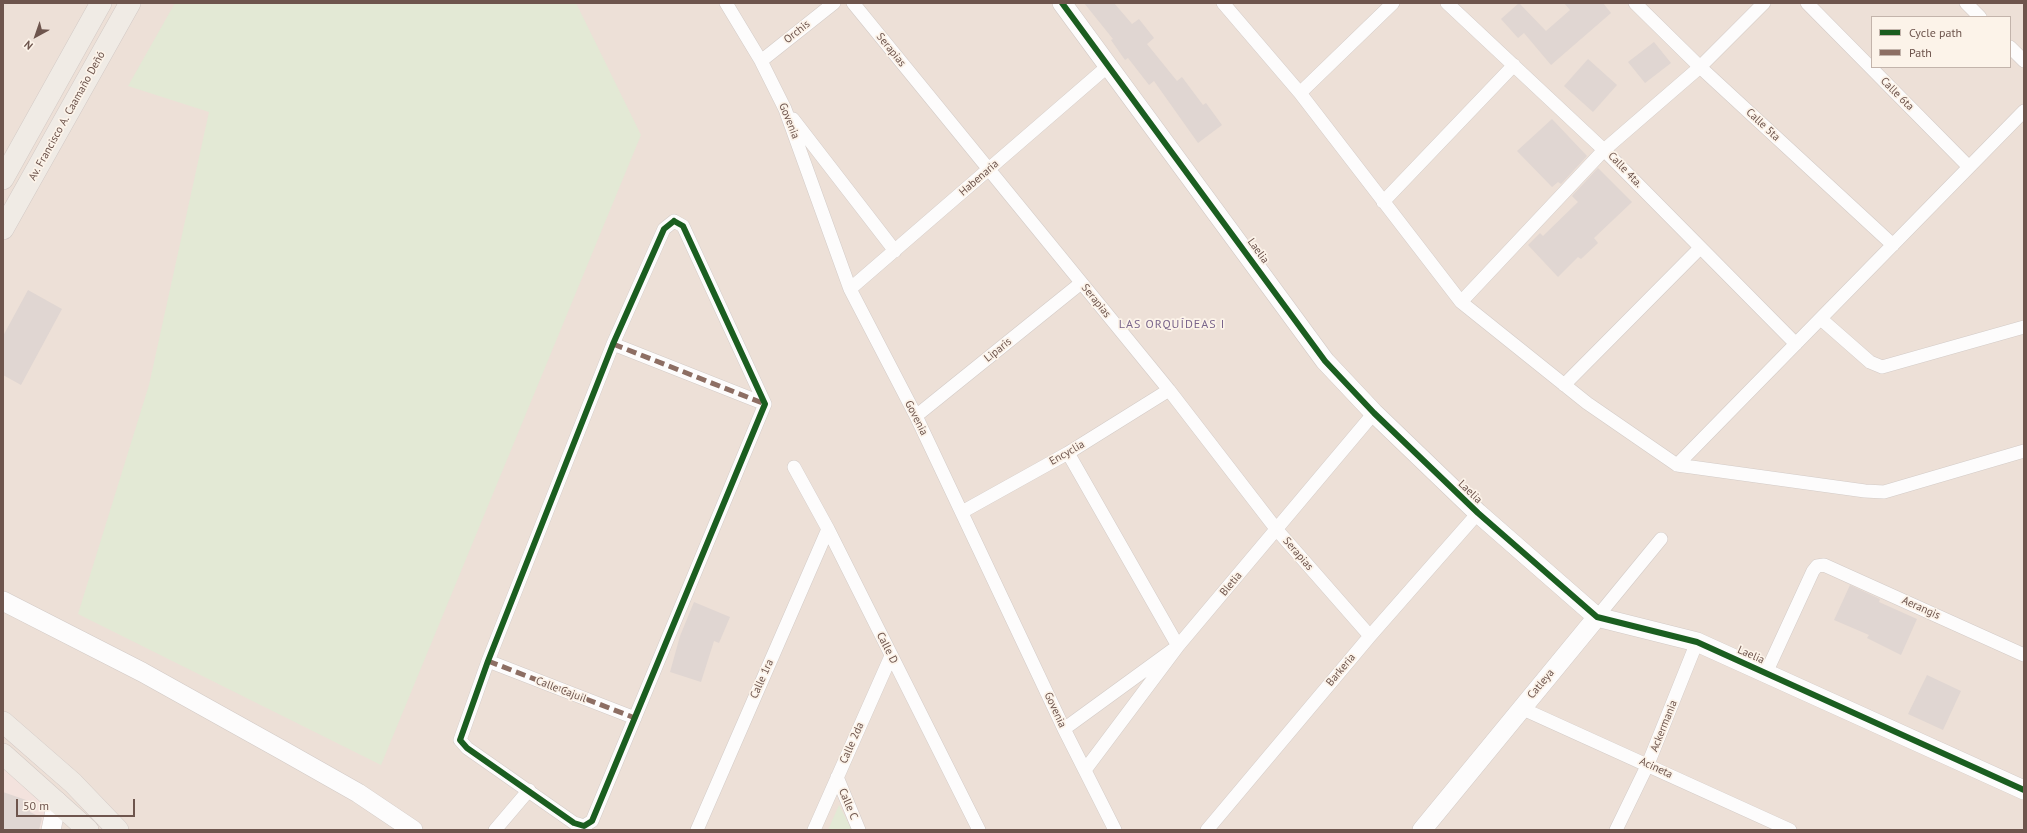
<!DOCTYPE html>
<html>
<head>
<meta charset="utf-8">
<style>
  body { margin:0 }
  #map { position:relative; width:2027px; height:833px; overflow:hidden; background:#f4eee9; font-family:"PT Sans",sans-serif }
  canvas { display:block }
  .frame { position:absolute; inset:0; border:4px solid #6e554d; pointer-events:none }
  .legend { position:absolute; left:1871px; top:16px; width:140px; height:52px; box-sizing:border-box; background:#fcf3e9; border:1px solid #c3b4ab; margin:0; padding:5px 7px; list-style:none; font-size:12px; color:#6e554d }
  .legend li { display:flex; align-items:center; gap:8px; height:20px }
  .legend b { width:20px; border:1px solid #c3b4ab }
  .north { position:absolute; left:16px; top:16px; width:40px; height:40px; -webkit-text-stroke:3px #fcf3e9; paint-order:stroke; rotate:220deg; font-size:11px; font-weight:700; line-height:16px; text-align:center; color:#6e554d }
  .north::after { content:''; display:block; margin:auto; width:14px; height:18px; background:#6e554d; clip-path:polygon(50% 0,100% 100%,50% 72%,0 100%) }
  .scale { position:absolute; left:16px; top:799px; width:119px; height:18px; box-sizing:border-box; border:2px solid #6e554d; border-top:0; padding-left:5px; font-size:12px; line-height:14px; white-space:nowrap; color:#6e554d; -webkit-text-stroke:3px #fcf3e9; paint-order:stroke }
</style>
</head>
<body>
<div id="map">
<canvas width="2027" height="833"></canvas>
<div class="frame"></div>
<ul class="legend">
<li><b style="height:5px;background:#1b5e20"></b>Cycle path</li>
<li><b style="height:5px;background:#8d6e63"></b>Path</li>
</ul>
<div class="north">N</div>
<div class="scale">50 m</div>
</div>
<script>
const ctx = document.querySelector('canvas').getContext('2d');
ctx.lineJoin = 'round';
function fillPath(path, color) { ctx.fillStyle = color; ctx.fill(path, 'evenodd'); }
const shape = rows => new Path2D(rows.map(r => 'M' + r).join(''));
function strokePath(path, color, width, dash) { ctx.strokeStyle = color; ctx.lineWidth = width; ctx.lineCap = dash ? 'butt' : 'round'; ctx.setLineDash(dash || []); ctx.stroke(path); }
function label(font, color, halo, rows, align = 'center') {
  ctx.font = font + ' "PT Sans",sans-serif'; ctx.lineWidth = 3.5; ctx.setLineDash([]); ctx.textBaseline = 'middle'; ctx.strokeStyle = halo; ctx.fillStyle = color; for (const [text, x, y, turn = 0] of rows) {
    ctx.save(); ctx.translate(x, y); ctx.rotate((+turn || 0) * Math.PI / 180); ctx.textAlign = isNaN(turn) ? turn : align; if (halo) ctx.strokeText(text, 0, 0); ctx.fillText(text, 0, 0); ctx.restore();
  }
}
const residential = shape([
  [3,3,2024,3,2024,830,3,830],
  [1872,17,2010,17,2010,67,1872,67]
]);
const commercial = shape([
  [3,761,45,803,48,814,44,830,3,830]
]);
const green = shape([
  [175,3,576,3,641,135,381,765,78,614,149,385,209,112,128,86],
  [839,805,852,830,828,830]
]);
const building = shape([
  [1084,3,1114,3,1132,24,1139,19,1154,38,1147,44,1177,81,1182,77,1203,105,1206,103,1222,125,1198,143,1154,81,1149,85,1128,58,1125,60,1111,40,1113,39],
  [1519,3,1546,31,1570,10,1564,3,1603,3,1611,13,1551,65,1524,33,1518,38,1501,19],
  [1654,42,1671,63,1645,83,1628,62],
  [1588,59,1617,85,1593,112,1564,86],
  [1552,119,1587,156,1561,184,1558,182,1552,187,1517,151],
  [1598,168,1632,202,1594,238,1598,243,1581,259,1578,257,1558,277,1528,245,1540,233,1543,236,1578,202,1572,196],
  [28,290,62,309,21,385,3,375,3,336],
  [1850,585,1880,599,1879,602,1917,619,1901,655,1867,638,1869,635,1834,620],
  [694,602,730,617,719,643,714,641,701,682,670,672,680,636],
  [1927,675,1961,691,1943,730,1908,714],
  [3,792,29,801,30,812,42,818,39,830,3,830]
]);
const street = shape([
  [726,3,761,61,785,109,850,289,916,416,1064,729,1115,830],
  [853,3,1169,390,1277,530,1370,636],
  [1223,3,1300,93,1461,302,1587,403,1677,465,1865,491,1884,492,2024,451],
  [1447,3,1604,150,1796,344],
  [1635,3,1700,67,1893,245],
  [1807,3,1969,167],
  [1966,3,1980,17],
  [2010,47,2024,61],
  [761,61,834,3],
  [1300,93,1393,3],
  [793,119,895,251],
  [1383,202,1514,65],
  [674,221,683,226,765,404,592,821,584,826,574,823,467,748,460,740,488,661,613,344,664,229,674,221],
  [850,289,1108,66],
  [1461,302,1604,150,1700,67,1764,3],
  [1821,319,1870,362,1882,367,2024,327],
  [613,344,765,404],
  [1564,385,1700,248],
  [916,416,1081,283],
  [1068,453,1178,646,1085,770],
  [1677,465,2024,111],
  [794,467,828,529,979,830],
  [962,512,1068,453,1169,390],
  [1597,617,1661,539],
  [488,661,635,718],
  [1766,673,1813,571,1817,566,1824,565,2024,655],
  [1521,708,1790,830],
  [1064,729,1178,646,1374,413],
  [837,777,859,830],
  [495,830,529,790],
  [697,830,828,529],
  [814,830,891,656],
  [1207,830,1370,636,1478,513],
  [1616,830,1648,764,1697,642]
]);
const secondary = shape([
  [1062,3,1325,361,1374,413,1478,513,1597,617,1697,642,2024,790],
  [3,601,142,672,282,750,358,793,413,830],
  [51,830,57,801],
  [1422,830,1597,617]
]);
const primary = shape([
  [3,179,101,3],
  [3,229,130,3],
  [3,722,73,783,118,830],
  [3,754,88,830]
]);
const quiet = shape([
  [613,344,765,404],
  [488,661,635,718]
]);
const cycleway = shape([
  [1062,3,1325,361,1374,413,1478,513,1597,617,1697,642,2024,790],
  [674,221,683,226,765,404,592,821,584,826,574,823,467,748,460,740,488,661,613,344,664,229,674,221]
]);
const streetNames = [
  ["Orchis",797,32,-39],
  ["Serapias",891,50,51],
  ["Calle 6ta",1897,94,45],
  ["Av. Francisco A. Caamaño Deñó",67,116,-61],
  ["Govenia",789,121,68],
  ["Calle 5ta",1763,125,43],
  ["Calle 4ta.",1625,170,46],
  ["Habenaria",979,178,-41],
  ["Laelia",1258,251,54],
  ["Serapias",1096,301,51],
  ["Liparis",998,350,-39],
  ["Govenia",916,418,63],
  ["Encyclia",1067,453,-30],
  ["Laelia",1470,492,44],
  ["Serapias",1298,554,49],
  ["Bletia",1231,584,-50],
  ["Aerangis",1921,608,24],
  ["Calle D",887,648,63],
  ["Laelia",1751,655,24],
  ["Barkeria",1341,670,-50],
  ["Calle 1ra",762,679,-66],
  ["Catleya",1541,684,-50],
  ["Calle Cajuil",561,690,21],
  ["Govenia",1055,710,65],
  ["Ackermania",1664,726,-68],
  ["Calle 2da",852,743,-66],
  ["Acineta",1656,768,25],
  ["Calle C",848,804,67]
];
const neighbourhoodNames = [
  ["LAS ORQUÍDEAS I",1172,325]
];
fillPath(residential, '#ede0d7');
fillPath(commercial, '#f3e2dd');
fillPath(green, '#e3e9d5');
fillPath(building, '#e0d6d2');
strokePath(street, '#d3cbc7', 14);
strokePath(secondary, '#d2cac6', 20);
strokePath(primary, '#d3cac6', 22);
strokePath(street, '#fdfcfc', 13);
strokePath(secondary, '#fdfcfc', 19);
strokePath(primary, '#f0ebe5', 21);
strokePath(quiet, '#8d6e63', 5, [10, 5]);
strokePath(cycleway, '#1b5e20', 6);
label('11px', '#6e554d', '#fcf3e9', streetNames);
ctx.letterSpacing = '1px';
label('12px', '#7a658b', '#fcf3e9', neighbourhoodNames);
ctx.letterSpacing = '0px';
</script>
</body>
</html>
